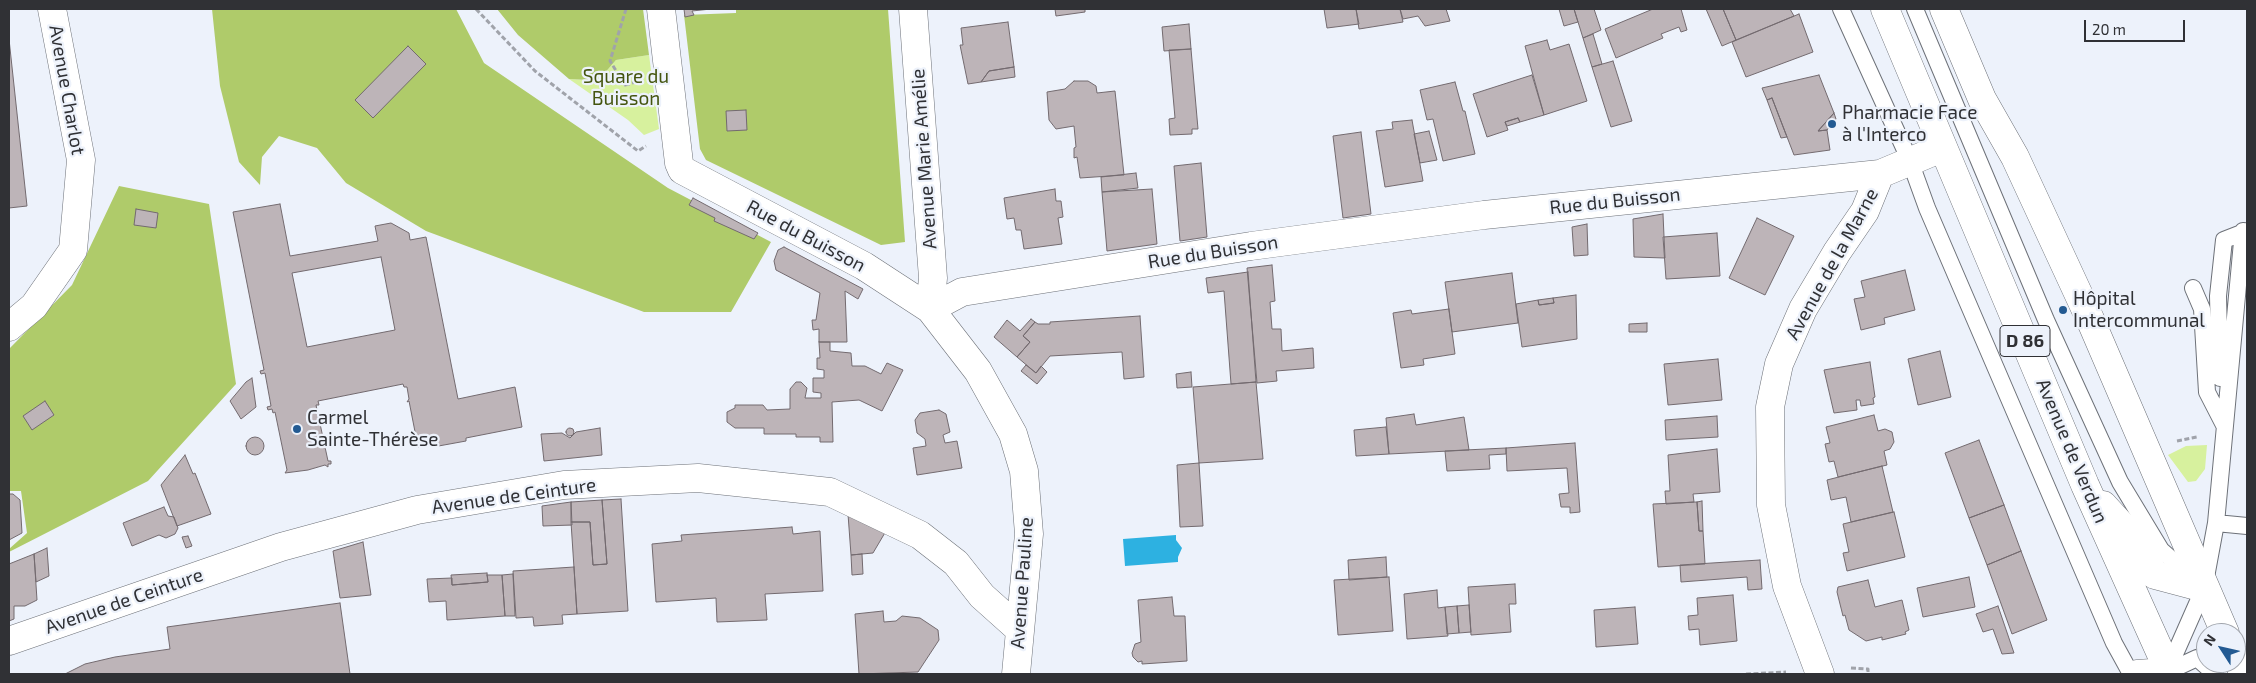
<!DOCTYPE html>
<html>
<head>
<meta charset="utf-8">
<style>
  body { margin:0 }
  #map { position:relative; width:2256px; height:683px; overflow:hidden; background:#edf2fb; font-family:"Exo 2",sans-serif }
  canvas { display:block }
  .frame { position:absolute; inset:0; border:10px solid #303135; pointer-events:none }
  .north { position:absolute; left:2196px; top:623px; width:50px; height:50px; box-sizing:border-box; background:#edf2fb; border:1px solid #a1a5ac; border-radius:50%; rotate:305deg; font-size:14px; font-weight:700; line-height:20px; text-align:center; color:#303135 }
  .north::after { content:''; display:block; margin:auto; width:18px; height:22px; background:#235a92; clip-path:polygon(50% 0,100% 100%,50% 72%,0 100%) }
  .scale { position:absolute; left:2084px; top:20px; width:101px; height:22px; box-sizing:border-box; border:2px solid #303135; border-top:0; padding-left:6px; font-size:15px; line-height:18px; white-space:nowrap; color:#303135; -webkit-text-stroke:4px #edf2fb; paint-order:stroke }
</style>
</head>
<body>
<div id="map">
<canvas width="2256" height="683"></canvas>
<div class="frame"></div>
<div class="north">N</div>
<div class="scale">20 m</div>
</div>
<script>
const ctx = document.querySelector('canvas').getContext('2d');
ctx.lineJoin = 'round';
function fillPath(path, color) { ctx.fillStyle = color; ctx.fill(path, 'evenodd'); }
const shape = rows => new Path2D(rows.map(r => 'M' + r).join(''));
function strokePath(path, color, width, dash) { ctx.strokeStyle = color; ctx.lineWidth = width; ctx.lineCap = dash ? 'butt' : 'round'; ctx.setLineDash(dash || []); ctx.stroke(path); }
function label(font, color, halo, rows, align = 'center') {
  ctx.font = font + ' "Exo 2",sans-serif'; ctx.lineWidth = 4.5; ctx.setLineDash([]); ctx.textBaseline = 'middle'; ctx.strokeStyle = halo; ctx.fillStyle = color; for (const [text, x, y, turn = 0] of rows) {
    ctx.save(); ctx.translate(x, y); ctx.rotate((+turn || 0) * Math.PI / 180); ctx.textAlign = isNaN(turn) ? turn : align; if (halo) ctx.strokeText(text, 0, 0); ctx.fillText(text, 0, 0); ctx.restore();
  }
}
const green = shape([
  [649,55,659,129,644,135,628,120,569,79,588,80,603,75,616,60],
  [2207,445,2205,469,2196,481,2188,482,2168,455,2186,446]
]);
const forest = shape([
  [212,9,456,9,484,63,668,188,771,242,731,312,644,312,426,231,346,183,317,148,279,136,262,157,260,185,239,162,220,86],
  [497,9,643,9,649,55,616,60,603,75,588,80,569,79,518,35],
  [736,9,888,9,905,242,881,245,706,160,700,149,684,15,736,13],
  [119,186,209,204,236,384,148,481,9,552,9,549,27,533,21,491,9,491,9,349,72,285]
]);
const water = shape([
  [1176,535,1176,540,1182,548,1178,557,1178,562,1125,566,1123,539]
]);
const building = shape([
  [684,9,711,9,692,11,694,15,685,17,684,9],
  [1055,9,1085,9,1085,12,1056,16,1055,9],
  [1324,9,1356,9,1359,24,1327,28,1324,9],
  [1356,9,1400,9,1403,22,1359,29,1356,9],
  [1400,9,1446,9,1450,21,1425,26,1418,16,1403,19,1400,9],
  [1559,9,1574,9,1578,22,1564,26,1559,9],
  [1574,9,1594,9,1601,30,1583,38,1574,9],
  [1653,9,1681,9,1687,30,1681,32,1679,27,1661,34,1663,38,1616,58,1605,29,1653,9],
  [1706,9,1723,9,1736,40,1722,46,1706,9],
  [1723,9,1790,9,1794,16,1736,40,1723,9],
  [1799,14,1813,52,1746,77,1732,42,1799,14],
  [1008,22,1014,67,989,71,981,82,968,84,960,45,963,45,961,28,1008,22],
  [1189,24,1191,49,1164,51,1162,27,1189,24],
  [1593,34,1602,64,1592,67,1583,38,1593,34],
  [9,39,27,206,9,208,9,39],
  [1547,40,1550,50,1569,44,1587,101,1544,115,1525,46,1547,40],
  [408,46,426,64,373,118,355,100,408,46],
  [1191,49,1198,129,1192,129,1192,134,1170,135,1169,119,1175,118,1169,50,1191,49],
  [1613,61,1632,121,1611,127,1592,67,1613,61],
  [1014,67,1015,77,981,82,989,71,1014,67],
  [1532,75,1544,115,1520,122,1518,118,1505,122,1508,130,1487,137,1473,94,1532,75],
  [1819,75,1834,113,1818,131,1827,130,1830,150,1794,155,1772,98,1767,100,1762,88,1819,75],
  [1074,81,1088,81,1096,86,1097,93,1115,91,1124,175,1080,178,1077,157,1074,158,1074,148,1076,147,1074,126,1056,129,1049,120,1047,92,1065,89,1074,81],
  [1455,82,1463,111,1465,111,1475,154,1443,161,1433,119,1427,120,1420,90,1455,82],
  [1772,98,1787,137,1781,138,1767,100,1772,98],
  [746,110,747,130,727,131,726,111,746,110],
  [1834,113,1836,119,1827,130,1818,131,1834,113],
  [1518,118,1520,122,1507,126,1505,122,1518,118],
  [1412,120,1423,181,1385,187,1376,131,1393,129,1392,122,1412,120],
  [1429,131,1437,160,1420,163,1414,134,1429,131],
  [1361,132,1371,214,1343,218,1333,136,1361,132],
  [1201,163,1207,237,1180,241,1174,166,1201,163],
  [1136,173,1138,188,1102,192,1101,177,1136,173],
  [1055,189,1056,201,1061,201,1063,217,1058,218,1062,244,1024,249,1021,230,1016,230,1014,218,1007,219,1004,198,1055,189],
  [1152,189,1157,244,1107,251,1102,192,1152,189],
  [693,198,758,233,754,239,714,221,715,218,689,205,693,198],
  [280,204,290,256,378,241,375,226,391,223,409,233,410,240,426,237,458,399,515,387,522,427,466,438,466,441,433,447,433,444,418,447,409,401,407,402,409,399,407,387,404,387,403,384,318,401,319,405,316,405,328,461,331,461,331,464,328,464,328,467,325,465,308,470,285,473,287,470,275,412,273,413,272,409,268,410,267,407,271,406,265,373,261,374,260,371,264,370,233,212,280,204],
  [381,257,395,330,307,347,292,273,381,257],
  [136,209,158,213,156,228,134,225,136,209],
  [1663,214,1665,258,1634,257,1633,219,1663,214],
  [1757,218,1794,236,1765,295,1729,278,1757,218],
  [1587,224,1588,255,1574,256,1572,227,1587,224],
  [1717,233,1720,276,1666,279,1663,237,1717,233],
  [784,247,863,289,858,299,845,291,847,342,819,342,819,329,813,330,812,320,816,320,820,293,776,270,774,261,778,250,784,247],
  [1272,265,1275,301,1270,302,1272,329,1281,329,1282,351,1313,348,1314,368,1276,371,1277,381,1257,383,1247,268,1272,265],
  [1905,270,1915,310,1884,318,1885,324,1861,330,1854,299,1865,297,1861,281,1905,270],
  [1248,272,1256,382,1231,384,1224,291,1208,293,1206,278,1248,272],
  [1512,273,1518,323,1452,332,1445,282,1512,273],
  [1576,295,1577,339,1522,347,1516,304,1538,300,1539,305,1554,303,1553,298,1576,295],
  [1553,298,1554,303,1539,305,1538,300,1553,298],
  [1449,309,1455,354,1423,359,1424,365,1401,368,1393,313,1411,310,1412,314,1449,309],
  [1140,316,1144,377,1124,379,1122,352,1050,356,1036,373,1017,357,1030,342,1023,336,1035,322,1038,324,1050,324,1050,322,1140,316],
  [1031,319,1035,322,1023,336,1030,342,1017,357,994,337,1007,320,1020,331,1031,319],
  [1647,323,1647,332,1629,332,1629,324,1647,323],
  [819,342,830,342,830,351,851,353,852,366,865,366,881,374,887,363,903,370,882,411,859,400,832,402,833,442,820,442,820,437,796,437,796,434,764,434,764,428,735,428,727,422,727,412,735,408,735,405,763,405,767,410,790,409,790,389,796,382,801,382,807,388,805,398,821,398,821,393,813,392,813,378,824,378,824,370,817,369,817,358,820,358,819,342],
  [1940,351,1951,397,1918,405,1908,359,1940,351],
  [1718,359,1722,400,1668,405,1664,364,1718,359],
  [1870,362,1875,397,1873,398,1874,404,1861,406,1860,400,1856,400,1857,410,1834,413,1824,370,1870,362],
  [1026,365,1036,373,1041,366,1047,372,1037,384,1021,371,1026,365],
  [1191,372,1192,387,1177,388,1176,374,1191,372],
  [252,378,256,407,241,419,230,401,246,382,252,378],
  [1256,382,1263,459,1199,463,1193,387,1256,382],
  [45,401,54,415,32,430,23,416,45,401],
  [939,410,946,414,950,432,943,435,945,443,957,441,962,468,917,475,913,448,926,446,925,439,917,433,915,420,920,413,939,410],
  [1414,414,1416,425,1464,417,1469,450,1389,454,1386,418,1414,414],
  [1874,415,1878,431,1885,429,1892,432,1894,442,1890,449,1884,451,1887,465,1838,477,1834,461,1829,462,1825,444,1830,443,1826,427,1874,415],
  [1717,416,1718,437,1666,440,1665,420,1717,416],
  [1386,427,1389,454,1356,456,1354,430,1386,427],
  '566 432a4 4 0 1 1 8 0a4 4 0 1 1-8 0Z',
  [600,428,602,455,544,461,541,434,562,433,570,438,576,432,600,428],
  '246 446a9 9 0 1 1 18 0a9 9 0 1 1-18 0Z',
  [1979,440,2004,505,1969,518,1945,453,1979,440],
  [1575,443,1580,512,1570,513,1570,507,1561,507,1559,494,1569,493,1567,468,1507,471,1506,448,1575,443],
  [1506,448,1506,454,1489,455,1490,469,1447,471,1445,451,1506,448],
  [1717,449,1720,492,1693,494,1694,502,1666,504,1665,491,1670,491,1668,455,1717,449],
  [185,455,193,474,195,473,211,514,177,526,161,485,185,455],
  [1199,463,1203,526,1180,527,1177,465,1199,463],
  [1882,466,1893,512,1851,522,1846,497,1831,500,1827,480,1882,466],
  [9,494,13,494,20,500,22,533,9,540,9,494],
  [621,499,628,611,577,614,571,522,590,522,593,565,607,564,602,500,621,499],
  [602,500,607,564,593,565,590,522,571,522,571,502,602,500],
  [1702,501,1703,531,1699,531,1697,502,1702,501],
  [571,502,572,525,543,526,542,506,571,502],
  [1697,502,1699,531,1703,531,1705,564,1658,567,1653,504,1697,502],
  [2004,505,2021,551,1987,565,1969,518,2004,505],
  [164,507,168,516,174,517,178,528,175,534,166,538,159,535,132,546,123,523,164,507],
  [1894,512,1905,557,1847,571,1843,553,1849,552,1843,524,1894,512],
  [848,514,886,531,873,553,851,555,848,514],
  [792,527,793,534,820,531,823,591,765,594,767,620,717,622,716,598,656,602,652,544,682,541,681,535,792,527],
  [188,536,192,546,186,548,182,537,188,536],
  [363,542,371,595,340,598,333,551,363,542],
  [47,548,49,576,36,582,34,554,47,548],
  [2021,551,2047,620,2012,634,1987,565,2021,551],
  [34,554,37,600,25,606,14,606,14,619,9,621,9,564,34,554],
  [862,554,863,574,852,575,851,555,862,554],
  [1386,557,1387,577,1349,580,1348,560,1386,557],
  [1760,560,1762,589,1748,590,1747,577,1681,582,1680,565,1760,560],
  [574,567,577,614,562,615,563,624,534,626,533,617,516,618,513,571,574,567],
  [487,573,488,582,452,585,451,575,487,573],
  [513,574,515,616,505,616,502,575,513,574],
  [487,575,502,575,505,616,447,620,446,601,429,602,427,579,452,578,452,585,488,582,487,575],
  [1389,577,1393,631,1338,635,1334,580,1389,577],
  [1969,577,1975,607,1923,617,1917,588,1969,577],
  [1868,580,1875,607,1902,600,1909,630,1905,632,1906,634,1882,640,1882,637,1866,641,1849,630,1845,615,1843,616,1837,592,1838,587,1868,580],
  [1515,584,1516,604,1509,604,1511,632,1471,635,1468,587,1515,584],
  [1437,590,1438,608,1445,607,1448,636,1407,639,1404,594,1437,590],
  [1733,595,1737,641,1700,645,1699,629,1689,630,1688,616,1698,615,1697,598,1733,595],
  [1172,597,1174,616,1185,616,1187,661,1142,664,1142,661,1138,662,1133,657,1132,653,1135,644,1141,642,1138,600,1172,597],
  [340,603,350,674,65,674,85,664,115,657,170,649,167,627,340,603],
  [1469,605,1471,632,1459,633,1457,606,1469,605],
  [1457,606,1459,633,1447,634,1445,607,1457,606],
  [1998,606,2014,653,2002,654,1993,629,1983,632,1976,614,1998,606],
  [1635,607,1638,644,1596,647,1594,610,1635,607],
  [883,611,884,622,896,621,902,616,920,618,938,630,939,640,918,672,859,674,855,614,883,611]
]);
const path = shape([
  [476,9,535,71,638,151,646,146],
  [626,9,610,61,625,85,639,81],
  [2177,441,2197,437],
  [1851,668,1868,669,1868,674],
  [1746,674,1786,672]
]);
const service = shape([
  [1841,9,1910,161,1927,208,2114,643,2131,674],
  [1915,9,2046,320,2120,482,2161,550,2197,582],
  [2193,288,2202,309,2207,392,2224,425],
  [2220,378,2218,296,2224,240,2247,231],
  [2216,523,2247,526],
  [2167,672,2204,588,2216,523,2243,231],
  [2167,672,2197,658,2215,674]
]);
const minor = shape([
  [661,9,679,163,682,170,864,266,930,309,978,371,1013,434,1024,471,1029,534,1016,674],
  [913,9,933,278,930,309],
  [930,309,962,292,1251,246,1484,215,1880,174,1942,148],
  [9,327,34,306,73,250,81,160,52,9],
  [9,641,281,547,417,510,564,485,698,478,830,492,920,535,956,563,982,596,1020,630],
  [1820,674,1787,586,1771,505,1770,407,1779,364,1803,309,1837,252,1865,211,1880,174],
  [2137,674,2167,672]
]);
const primary = shape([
  [1885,9,2085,485,2170,674],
  [1944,9,1982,99,2015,157,2090,319,2225,633],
  [2103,505,2124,528,2155,575,2204,588],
  [2236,657,2244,674]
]);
const markers = [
  [1832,124,5,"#235a92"],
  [2063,310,5,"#235a92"],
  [297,429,5,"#235a92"]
];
const shields = [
  [2025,341,50]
];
const shieldNames = [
  ["D 86",2025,341]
];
const parkNames = [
  ["Square du",626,77],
  ["Buisson",626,99]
];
const streetNames = [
  ["Avenue Charlot",67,90,80],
  ["Avenue Marie Amélie",924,159,-94],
  ["Rue du Buisson",1615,201,-6],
  ["Rue du Buisson",806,236,28],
  ["Rue du Buisson",1213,252,-9],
  ["Avenue de la Marne",1832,264,-61],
  ["Avenue de Verdun",2072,451,67],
  ["Avenue de Ceinture",514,496,-8],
  ["Avenue Pauline",1022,583,-86],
  ["Avenue de Ceinture",124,601,-19]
];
const poiNames = [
  ["Pharmacie Face",1842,113],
  ["à l'Interco",1842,135],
  ["Hôpital",2073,299],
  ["Intercommunal",2073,321],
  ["Carmel",307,418],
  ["Sainte-Thérèse",307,440]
];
fillPath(green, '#d7f19e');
fillPath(forest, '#afcb6a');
fillPath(water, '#2db1e1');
fillPath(building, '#bdb4b8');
strokePath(building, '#736a6f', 1);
strokePath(service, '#6d7178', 18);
strokePath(minor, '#6d7178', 29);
strokePath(primary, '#6d7178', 29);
strokePath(path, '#a0a3aa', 3, [5, 2.5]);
strokePath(service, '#fff', 16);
strokePath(minor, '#fff', 28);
strokePath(primary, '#fff', 28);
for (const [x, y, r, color] of markers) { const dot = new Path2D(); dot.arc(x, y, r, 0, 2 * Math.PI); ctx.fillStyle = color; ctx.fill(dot); strokePath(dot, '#edf2fb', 2); }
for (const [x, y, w] of shields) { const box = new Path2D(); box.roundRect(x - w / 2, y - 15.5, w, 31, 4); ctx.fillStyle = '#edf2fb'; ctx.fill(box); strokePath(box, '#303135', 1); }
label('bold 18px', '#303135', null, shieldNames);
label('19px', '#44550f', '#edf2fb', parkNames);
label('19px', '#303135', '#edf2fb', streetNames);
label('19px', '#303135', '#edf2fb', poiNames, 'left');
</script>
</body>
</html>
